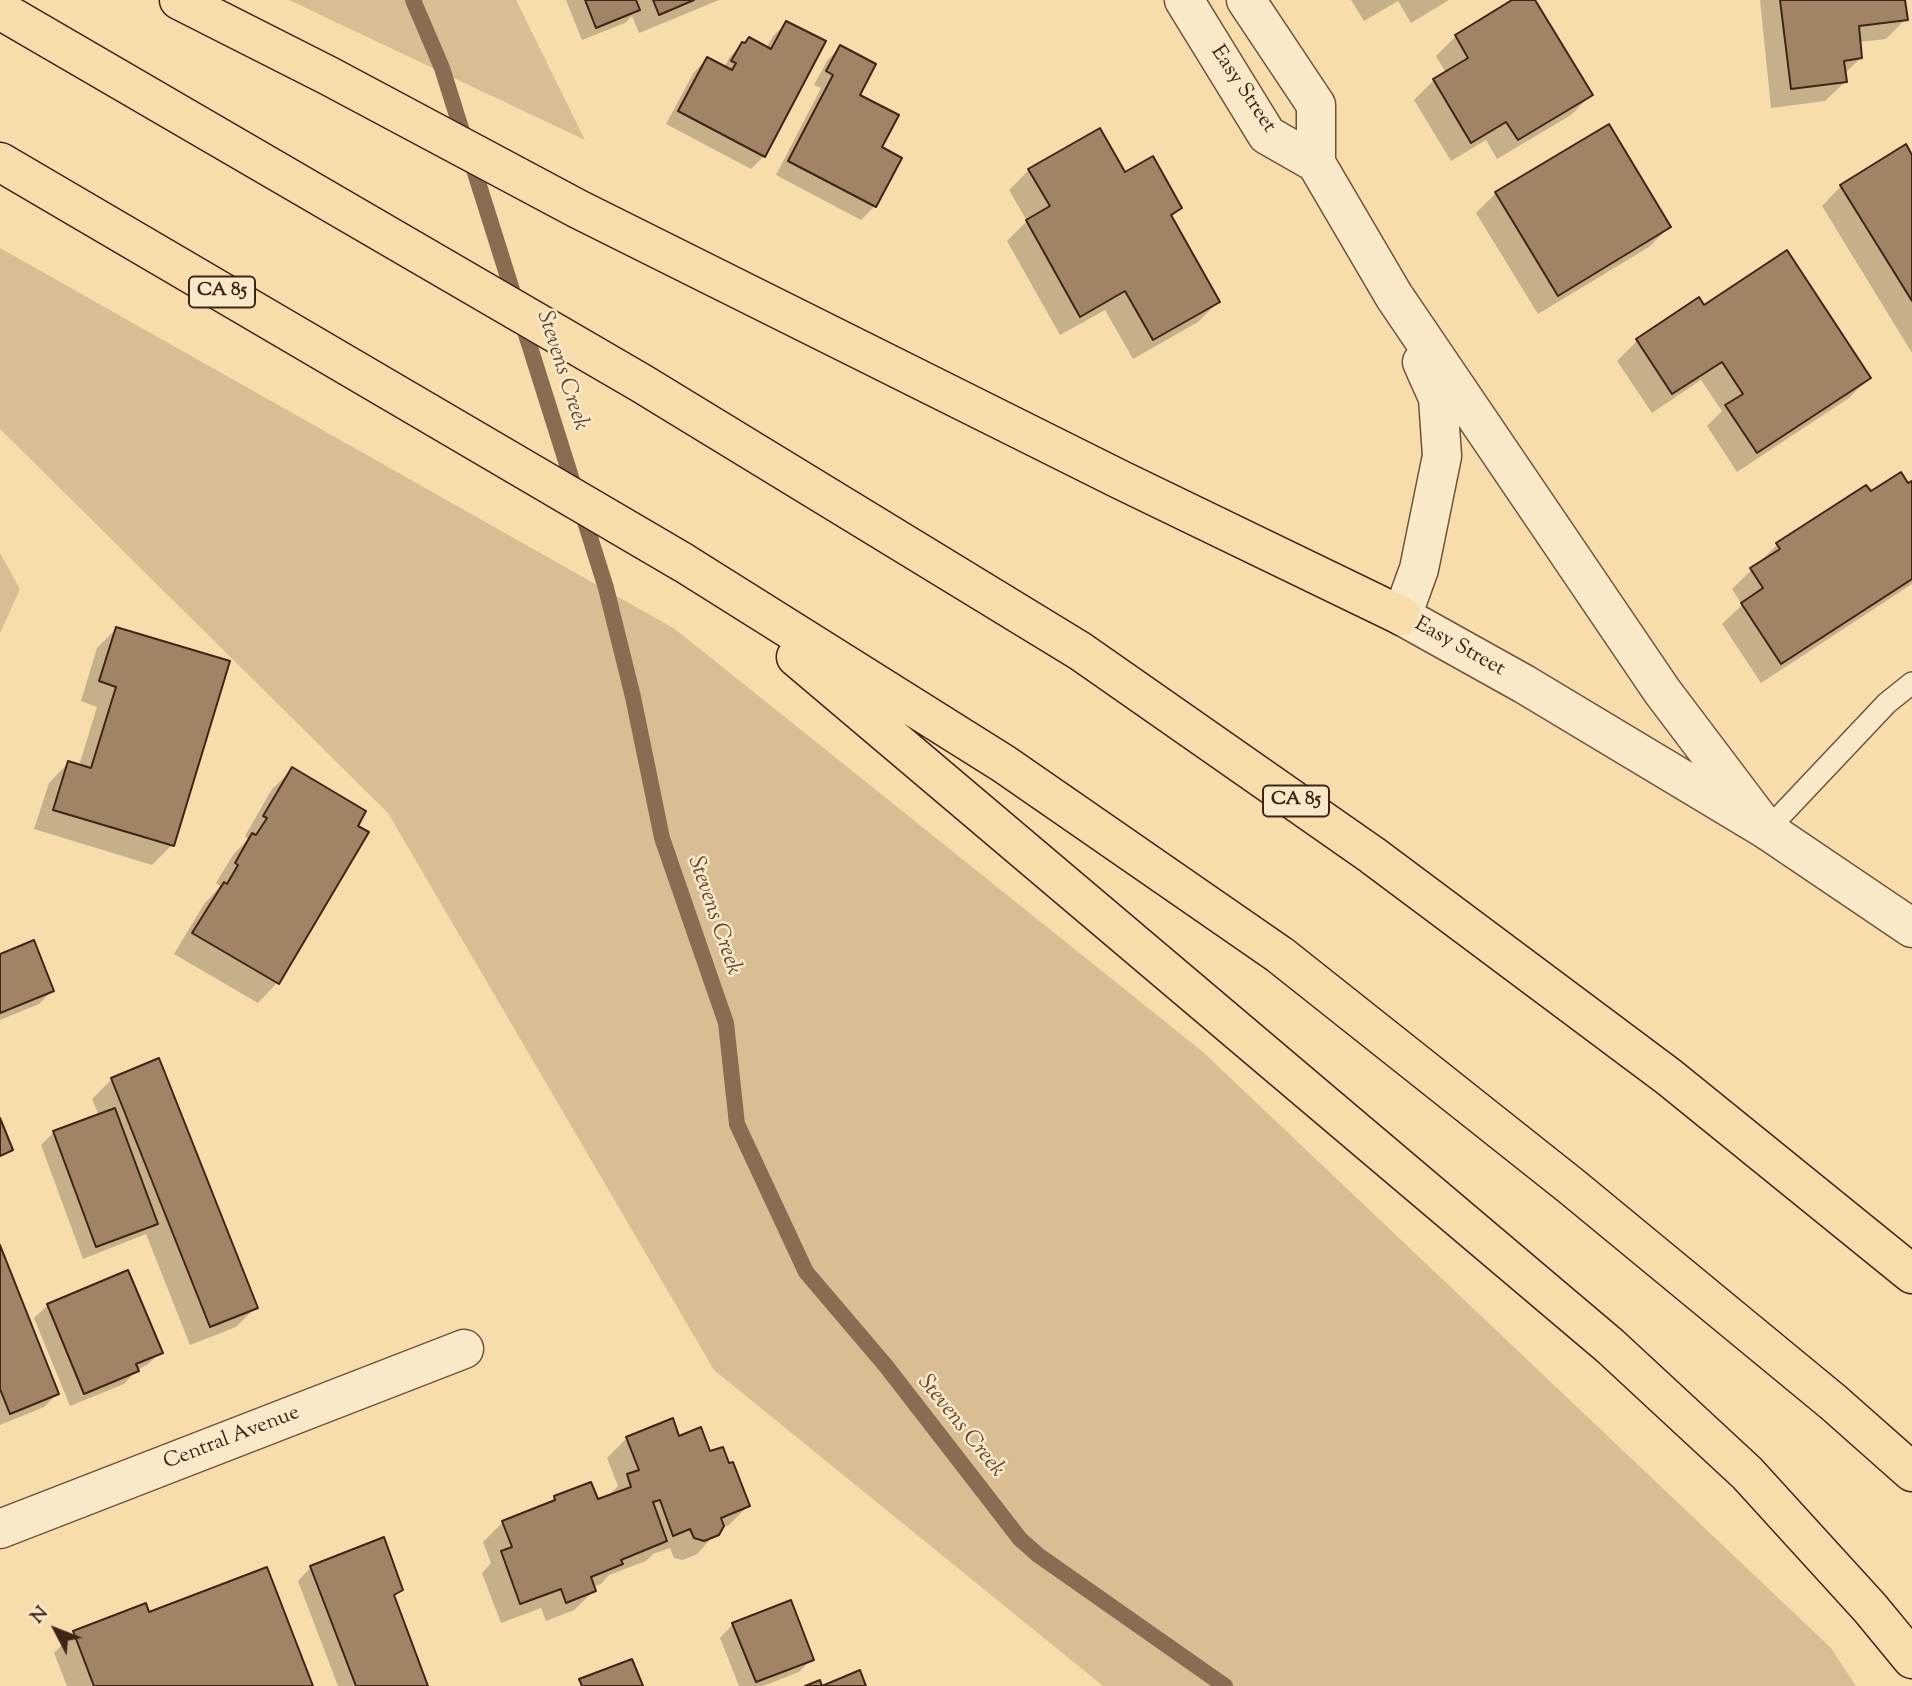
<!DOCTYPE html>
<html>
<head>
<meta charset="utf-8">
<style>
  body { margin:0 }
  #map { position:relative; width:1912px; height:1686px; overflow:hidden; background:#f8ddac; font-family:"Sorts Mill Goudy",serif }
  canvas { display:block }
  .north { position:absolute; left:21px; top:1595px; width:70px; height:70px; -webkit-text-stroke:5px #fae9c9; paint-order:stroke; rotate:312deg; font-size:19px; font-weight:700; line-height:28px; text-align:center; color:#402418 }
  .north::after { content:''; display:block; margin:auto; width:24px; height:32px; background:#402418; clip-path:polygon(50% 0,100% 100%,50% 72%,0 100%) }
</style>
</head>
<body>
<div id="map">
<canvas width="1912" height="1686"></canvas>
<div class="north">N</div>
</div>
<script>
const ctx = document.querySelector('canvas').getContext('2d');
ctx.lineJoin = 'round';
function fillPath(path, color) { ctx.fillStyle = color; ctx.fill(path, 'evenodd'); }
const shape = rows => new Path2D(rows.map(r => 'M' + r).join(''));
function strokePath(path, color, width, dash) { ctx.strokeStyle = color; ctx.lineWidth = width; ctx.lineCap = dash ? 'butt' : 'round'; ctx.setLineDash(dash || []); ctx.stroke(path); }
function label(font, color, halo, rows, align = 'center') {
  ctx.font = font + ' "Sorts Mill Goudy",serif'; ctx.lineWidth = 5; ctx.setLineDash([]); ctx.textBaseline = 'middle'; ctx.strokeStyle = halo; ctx.fillStyle = color; for (const [text, x, y, turn = 0] of rows) {
    ctx.save(); ctx.translate(x, y); ctx.rotate((+turn || 0) * Math.PI / 180); ctx.textAlign = isNaN(turn) ? turn : align; if (halo) ctx.strokeText(text, 0, 0); ctx.fillText(text, 0, 0); ctx.restore();
  }
}
const green = shape([
  [289,0,516,0,585,140],
  [0,248,675,629,1203,1052,1831,1648,1856,1686,1103,1686,714,1370,388,813,0,429],
  [0,553,20,589,0,633]
]);
const shadow = shape([
  [566,0,719,0,639,33,632,16,625,23,582,40],
  [1351,0,1449,0,1411,23,1398,1,1364,21],
  [1515,0,1533,0,1591,95,1571,115,1497,159,1486,140,1451,161,1414,100,1434,80,1446,73,1436,56,1456,36],
  [1760,0,1904,0,1906,19,1886,39,1859,42,1861,58,1844,74,1845,82,1825,101,1771,108],
  [786,23,764,156,751,169,666,124,694,72,707,59,724,68,729,58,742,44,766,48,773,36],
  [840,47,879,148,900,159,875,206,861,220,776,175,821,88,814,85,827,61],
  [1912,158,1912,353,1822,206,1841,186],
  [1029,170,1124,174,1180,208,1171,218,1218,302,1198,322,1133,359,1105,310,1060,335,1007,241,1027,221,1009,190],
  [1496,193,1669,227,1649,247,1538,314,1476,213],
  [1703,308,1869,378,1849,398,1737,472,1707,426,1722,411,1701,380,1652,413,1617,361,1637,341],
  [1912,483,1912,584,1761,683,1722,624,1742,605,1732,589,1777,545,1870,494],
  [116,629,172,845,152,865,34,829,49,783,68,763,79,766,97,707,81,701,97,648],
  [292,770,355,826,367,833,277,983,258,1003,174,954,204,904,216,891,220,886,216,883,233,855,248,839,245,836,272,789],
  [0,956,52,991,39,1004,0,1020],
  [112,1079,256,1307,236,1327,190,1345,146,1234,83,1259,41,1145,54,1132,99,1116,92,1099],
  [0,1250,57,1394,44,1407,0,1425],
  [48,1305,161,1352,147,1365,137,1370,124,1384,70,1406,34,1318],
  [627,1438,678,1438,709,1454,748,1506,729,1525,721,1528,697,1554,683,1560,674,1558,670,1548,653,1554,646,1561,609,1575,601,1584,593,1587,594,1591,574,1610,546,1621,541,1608,501,1623,482,1573,491,1563,483,1542,503,1522,548,1505,555,1498,597,1501,608,1496,618,1486,607,1458],
  [311,1567,401,1590,393,1598,427,1686,338,1686,298,1581],
  [148,1615,311,1686,67,1686,54,1653,74,1633],
  [733,1624,812,1659,799,1672,763,1686,739,1686,720,1638]
]);
const stream = shape([
  [413,0,442,68,606,588,633,697,662,838,726,1023,737,1124,806,1272,886,1366,1020,1539,1038,1555,1225,1686]
]);
const building = shape([
  [585,0,636,0,640,10,596,28,585,0],
  [653,0,694,0,659,15,653,0],
  [1512,0,1535,0,1593,95,1518,140,1506,122,1471,143,1433,79,1468,58,1455,35,1512,0],
  [1780,0,1905,0,1908,20,1859,26,1862,58,1844,61,1847,82,1791,89,1780,0],
  [786,21,826,41,765,157,678,111,707,57,732,70,736,63,731,61,742,42,745,43,749,37,771,49,786,21],
  [840,45,876,64,860,95,899,115,882,147,902,158,876,207,788,161,833,75,826,71,840,45],
  [1609,124,1671,227,1558,296,1495,192,1609,124],
  [1100,128,1125,172,1153,156,1182,208,1171,215,1220,302,1153,340,1125,291,1080,317,1026,220,1050,206,1028,169,1100,128],
  [1906,144,1912,155,1912,301,1840,185,1906,144],
  [1787,250,1871,378,1757,453,1725,405,1743,394,1722,362,1672,394,1636,339,1699,297,1704,305,1787,250],
  [1901,472,1908,483,1912,481,1912,579,1781,664,1741,603,1763,588,1750,568,1780,549,1776,543,1866,485,1871,491,1901,472],
  [116,627,230,661,174,846,53,810,68,761,91,768,116,687,99,681,116,627],
  [292,767,366,811,358,826,369,832,279,984,192,933,224,882,227,884,238,865,235,863,252,833,256,835,267,818,263,816,292,767],
  [34,940,54,991,0,1013,0,954,34,940],
  [159,1058,258,1308,210,1327,111,1078,159,1058],
  [115,1108,158,1224,96,1247,53,1131,115,1108],
  [0,1118,13,1150,0,1156,0,1118],
  [0,1245,59,1394,10,1414,0,1389,0,1245],
  [128,1270,163,1353,136,1364,139,1371,84,1394,47,1304,128,1270],
  [673,1418,679,1436,701,1427,710,1451,723,1447,729,1463,733,1462,750,1506,721,1518,724,1526,719,1535,704,1541,694,1538,690,1529,673,1536,660,1500,653,1502,667,1541,621,1560,623,1564,591,1577,596,1591,566,1603,561,1589,520,1604,501,1551,512,1547,502,1521,555,1500,554,1496,591,1482,598,1499,631,1487,627,1474,639,1470,626,1437,673,1418],
  [384,1537,403,1590,394,1595,428,1686,356,1686,310,1566,384,1537],
  [267,1567,313,1686,94,1686,73,1631,146,1603,149,1612,267,1567],
  [791,1600,814,1660,756,1682,732,1623,791,1600],
  [632,1659,643,1686,582,1686,579,1679,632,1659],
  [860,1670,866,1686,805,1686,820,1680,822,1686,860,1670]
]);
const service = shape([
  [1767,830,1887,703,1912,683]
]);
const minor = shape([
  [1184,0,1267,135,1316,163],
  [1246,0,1316,105,1316,163,1394,296,1662,691,1767,830],
  [1402,616,1419,569,1442,456,1438,398,1422,362],
  [0,1529,464,1349]
]);
const tertiary = shape([
  [1402,616,1524,684,1767,830,1912,928]
]);
const motorway = shape([
  [179,0,329,76,578,209,1121,480,1402,616],
  [0,10,641,383,1080,651,1372,855,1669,1077,1912,1274],
  [0,162,684,563,1004,764,1280,955,1571,1186,1833,1402,1912,1472],
  [796,657,1610,1346,1747,1473,1870,1608,1912,1659]
]);
const shields = [
  [222,292,66],
  [1296,801,66]
];
const shieldNames = [
  ["CA 85",222,292],
  ["CA 85",1296,801]
];
const streetNames = [
  ["Easy Street",1242,90,56],
  ["Easy Street",1459,648,29],
  ["Central Avenue",232,1439,-21]
];
const waterNames = [
  ["Stevens Creek",561,371,72],
  ["Stevens Creek",713,916,71],
  ["Stevens Creek",960,1427,51]
];
fillPath(green, '#d9be93');
fillPath(shadow, '#0003');
strokePath(stream, '#896d53', 16);
fillPath(building, '#a08465');
strokePath(building, '#402418', 2);
strokePath(service, '#6e523d', 24);
strokePath(minor, '#6e523d', 41);
strokePath(tertiary, '#6e523d', 41);
strokePath(motorway, '#402418', 41);
strokePath(service, '#fae9c9', 21);
strokePath(minor, '#fae9c9', 38);
strokePath(tertiary, '#fae9c9', 38);
strokePath(motorway, '#f8ddac', 38);
for (const [x, y, w] of shields) { const box = new Path2D(); box.roundRect(x - w / 2, y - 15.5, w, 31, 5); ctx.fillStyle = '#fae9c9'; ctx.fill(box); strokePath(box, '#402418', 2); }
label('bold 19px', '#402418', null, shieldNames);
label('21px', '#402418', '#fae9c9', streetNames);
label('italic 23px', '#644935', '#fae9c9', waterNames);
</script>
</body>
</html>
